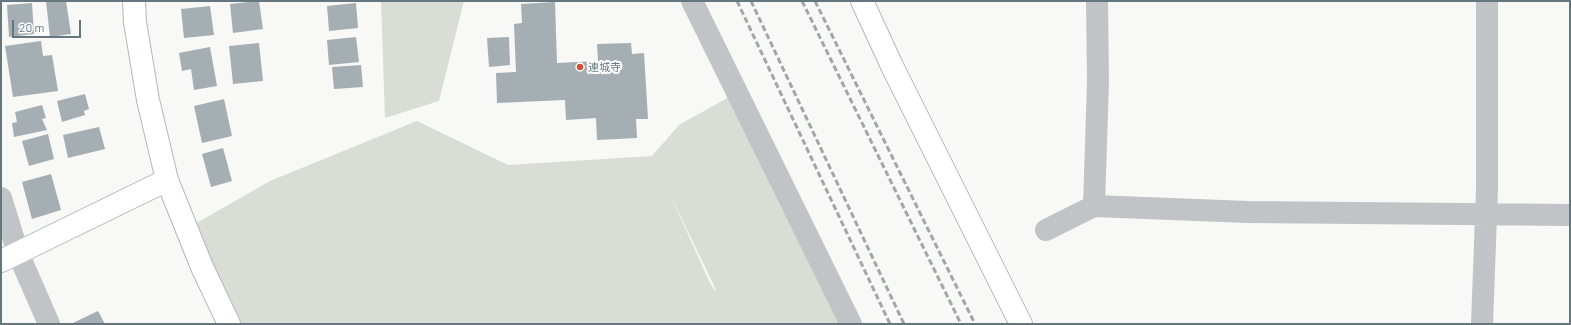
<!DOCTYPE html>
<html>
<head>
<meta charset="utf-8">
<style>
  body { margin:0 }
  #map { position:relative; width:1571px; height:325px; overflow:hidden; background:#f8f8f6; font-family:Barlow,sans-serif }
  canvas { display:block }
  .frame { position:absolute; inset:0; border:2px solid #66767e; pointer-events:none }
  .scale { position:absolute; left:12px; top:20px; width:69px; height:18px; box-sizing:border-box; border:2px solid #66767e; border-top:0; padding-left:5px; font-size:12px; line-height:14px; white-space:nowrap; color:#66767e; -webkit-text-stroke:3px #fff; paint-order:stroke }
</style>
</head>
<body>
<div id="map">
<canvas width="1571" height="325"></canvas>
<div class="frame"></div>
<div class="scale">20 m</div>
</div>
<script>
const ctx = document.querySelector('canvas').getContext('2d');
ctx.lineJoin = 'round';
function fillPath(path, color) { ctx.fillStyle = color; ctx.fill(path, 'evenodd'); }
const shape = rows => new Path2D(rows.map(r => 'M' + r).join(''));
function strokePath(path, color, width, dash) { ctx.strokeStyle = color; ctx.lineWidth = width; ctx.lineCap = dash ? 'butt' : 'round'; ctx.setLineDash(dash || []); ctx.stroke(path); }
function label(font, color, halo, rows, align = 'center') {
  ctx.font = font + ' Barlow,"Noto Sans JP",sans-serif'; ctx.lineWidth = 4; ctx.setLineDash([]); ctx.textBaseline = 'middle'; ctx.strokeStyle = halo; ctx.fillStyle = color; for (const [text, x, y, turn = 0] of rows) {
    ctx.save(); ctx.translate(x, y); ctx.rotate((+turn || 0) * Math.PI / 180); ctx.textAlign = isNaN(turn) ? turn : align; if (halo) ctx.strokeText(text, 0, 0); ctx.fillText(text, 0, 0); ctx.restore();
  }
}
const green = shape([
  [381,1,464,1,439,101,385,118],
  [738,92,851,324,229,324,186,229,270,181,417,121,508,165,652,156,679,125],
  [669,192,716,290,715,291,709,281]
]);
const building = shape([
  [46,1,66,1,71,34,50,37],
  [259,1,263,29,233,33,230,4],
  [555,2,557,63,598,61,597,44,631,43,632,54,644,53,648,119,636,119,637,138,597,140,596,118,566,120,565,100,497,103,496,73,516,72,514,24,522,23,521,4],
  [32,3,34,34,9,37,7,5],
  [356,3,358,28,329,31,327,6],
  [210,6,214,35,184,38,181,9],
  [356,37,359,62,329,65,327,40],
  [509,37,510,65,489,67,487,38],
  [41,41,43,56,52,55,58,91,13,97,5,46],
  [259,43,263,81,233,84,229,46],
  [210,47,217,86,194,90,191,69,182,71,179,53],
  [361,65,363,87,334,89,332,67],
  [85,94,89,109,84,111,85,115,62,122,57,101],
  [224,99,232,136,202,143,194,106],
  [42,105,46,118,42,119,47,130,14,137,12,123,17,122,15,112],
  [99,127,105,149,68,158,63,135],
  [48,134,54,159,29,166,22,141],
  [223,148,232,181,211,187,202,154],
  [51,174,61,210,32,219,22,182],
  [98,311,105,324,73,324,73,323]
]);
const street = shape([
  [692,1,851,324],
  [1,198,18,253,49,324],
  [1094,206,1098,81,1097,1],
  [1046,230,1094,206,1248,212,1570,215],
  [1482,324,1487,189,1487,1]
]);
const secondary = shape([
  [134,1,135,22,148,100,167,180,202,267,229,324],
  [862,1,892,66,1021,324],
  [1,261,167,180]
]);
const rail = shape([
  [737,1,890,324],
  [751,1,904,324],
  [802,1,961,324],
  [815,1,975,324]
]);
const markers = [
  [580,67,4,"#d54f3a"]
];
const poiNames = [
  ["連城寺",588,67]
];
fillPath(green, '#d9ddd6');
fillPath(building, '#a5aeb2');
strokePath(secondary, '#b2b8bc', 24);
strokePath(street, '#c0c4c7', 22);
strokePath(secondary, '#fff', 22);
strokePath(rail, '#a0a7ab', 3, [6, 3]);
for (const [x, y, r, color] of markers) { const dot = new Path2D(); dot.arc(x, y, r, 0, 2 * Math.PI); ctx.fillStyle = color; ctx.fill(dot); strokePath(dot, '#fff', 1.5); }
label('11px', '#66767e', '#fff', poiNames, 'left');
</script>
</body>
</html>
